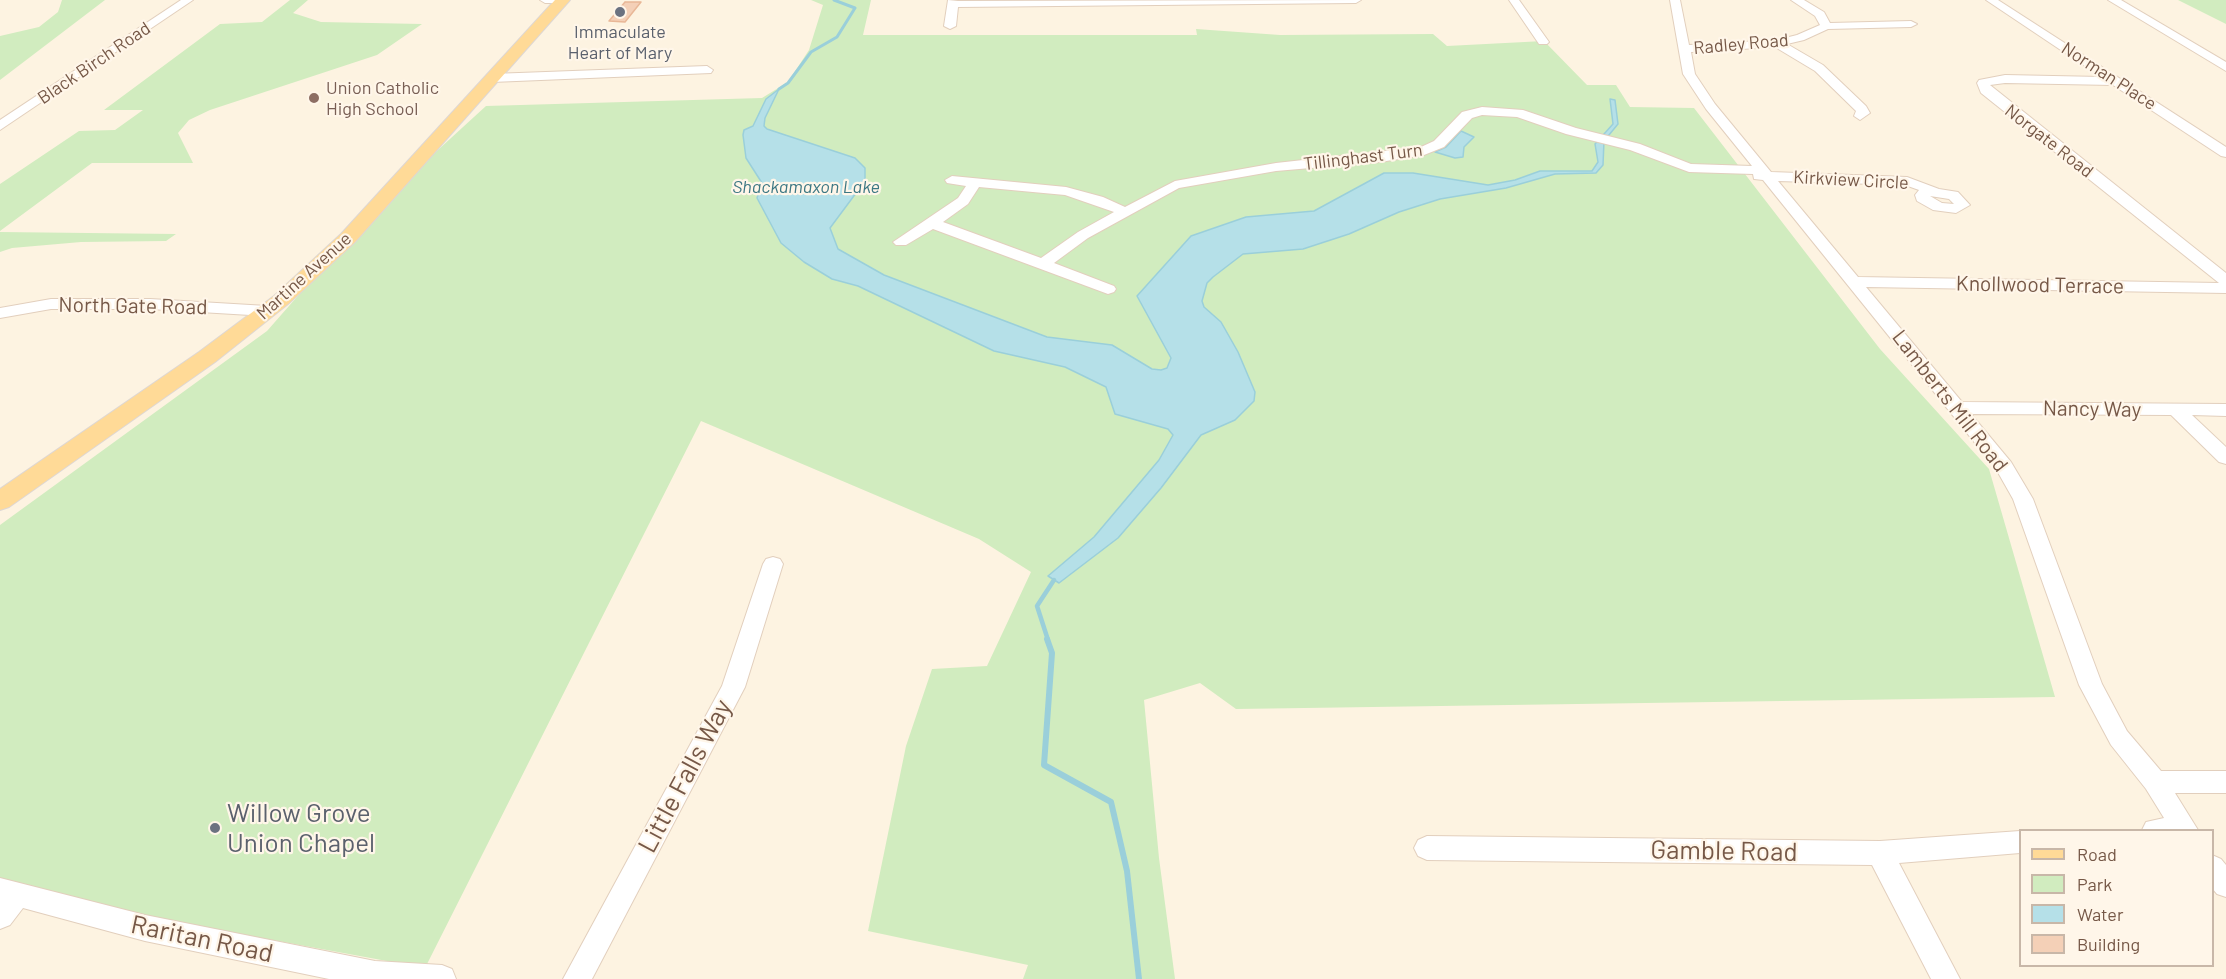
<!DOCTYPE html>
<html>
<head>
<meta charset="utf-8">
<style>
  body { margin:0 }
  #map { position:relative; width:2226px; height:979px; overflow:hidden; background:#fdf3e1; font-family:Barlow,sans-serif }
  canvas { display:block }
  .legend { position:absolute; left:2019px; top:829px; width:195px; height:138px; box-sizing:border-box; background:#fff6e9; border:2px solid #c8b7a8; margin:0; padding:8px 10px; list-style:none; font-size:18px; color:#765847 }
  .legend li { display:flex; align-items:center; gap:12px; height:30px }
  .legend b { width:30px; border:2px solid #c8b7a8 }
</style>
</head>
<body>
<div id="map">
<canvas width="2226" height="979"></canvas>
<ul class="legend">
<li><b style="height:8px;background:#ffda97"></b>Road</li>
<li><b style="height:16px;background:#d1ecbf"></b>Park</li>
<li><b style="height:16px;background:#b5e0e8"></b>Water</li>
<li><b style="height:16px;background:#f4d0b7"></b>Building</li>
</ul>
</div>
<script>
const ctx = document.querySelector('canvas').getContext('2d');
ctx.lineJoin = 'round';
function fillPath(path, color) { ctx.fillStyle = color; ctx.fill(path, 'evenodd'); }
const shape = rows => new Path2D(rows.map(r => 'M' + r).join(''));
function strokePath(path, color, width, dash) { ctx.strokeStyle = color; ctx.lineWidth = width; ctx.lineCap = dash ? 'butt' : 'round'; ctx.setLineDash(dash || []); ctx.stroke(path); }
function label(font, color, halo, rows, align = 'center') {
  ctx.font = font + ' Barlow,sans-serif'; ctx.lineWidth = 4.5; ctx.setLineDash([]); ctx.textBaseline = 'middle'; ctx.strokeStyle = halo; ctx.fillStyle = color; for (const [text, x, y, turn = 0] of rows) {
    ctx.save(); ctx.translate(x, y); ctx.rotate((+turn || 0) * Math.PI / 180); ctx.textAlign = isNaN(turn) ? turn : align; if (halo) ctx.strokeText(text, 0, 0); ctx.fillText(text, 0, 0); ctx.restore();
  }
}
const green = shape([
  [62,0,105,0,0,80,0,36,39,27,58,12],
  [290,0,308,0,293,13,321,22,422,24,377,55,210,110,189,120,178,133,193,163,92,163,0,231,0,184,79,131,115,130,143,110,104,110,220,24,262,22],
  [811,0,871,0,863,35,1197,35,1196,29,1280,35,1433,34,1447,46,1544,41,1587,85,1616,85,1630,107,1694,108,1880,349,1989,469,2055,697,1236,709,1200,683,1144,700,1159,858,1175,979,1023,979,1028,965,868,931,906,746,932,669,987,666,1031,572,979,539,701,421,425,968,0,890,0,525,267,331,339,249,416,170,486,106,762,98,788,82,809,50,823,5],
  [2178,0,2226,0,2226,24],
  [0,232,176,234,166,241,81,242,12,248,0,252]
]);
const water = shape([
  [779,89,765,118,764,126,767,129,855,158,865,168,865,181,830,228,838,249,884,275,1047,337,1112,345,1152,369,1161,370,1167,368,1171,358,1137,296,1191,236,1246,217,1314,211,1384,173,1413,173,1488,185,1515,180,1540,171,1592,171,1598,162,1595,144,1613,124,1610,99,1615,100,1618,124,1604,141,1603,165,1596,173,1555,174,1506,188,1440,199,1399,212,1349,234,1303,249,1243,254,1213,277,1207,283,1202,301,1204,307,1221,322,1238,352,1255,392,1254,401,1235,420,1201,435,1161,488,1118,538,1059,583,1048,576,1094,537,1159,460,1173,435,1168,429,1115,414,1106,387,1065,367,994,351,858,286,832,279,804,262,781,243,757,198,762,183,746,158,743,135,744,130,753,126,766,99,779,89],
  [1461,131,1474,137,1464,147,1463,157,1455,158,1435,152,1446,147,1461,131]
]);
const streamFar2 = shape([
  [779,89,788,83,811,52,837,37,855,8,834,0]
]);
const streamFar1 = shape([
  [1048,640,1037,606,1054,580]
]);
const stream = shape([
  [1047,639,1052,653,1044,765,1111,802,1127,871,1139,979]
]);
const building = shape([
  [625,2,641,2,625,22,609,21,625,2]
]);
const minor = shape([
  [181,0,193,0,0,130,0,120,181,0],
  [540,0,568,0,563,3,545,3,540,0],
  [948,0,958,1,1361,0,1356,3,958,7,956,26,950,29,944,26,948,0],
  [1509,0,1519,0,1549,42,1547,44,1539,44,1509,0],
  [1670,0,1680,0,1689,45,1777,40,1797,35,1820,25,1815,16,1791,0,1804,0,1824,12,1830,23,1911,21,1917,24,1911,27,1828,29,1804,40,1787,44,1823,65,1866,106,1870,113,1860,120,1854,116,1856,111,1815,71,1775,47,1691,52,1695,74,1715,104,1771,172,1907,177,1939,189,1958,192,1970,205,1956,213,1933,210,1917,201,1915,195,1919,190,1905,185,1778,181,1858,277,2219,283,1981,93,1977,83,1979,80,2005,75,2101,77,1986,0,1998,0,2226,147,2226,157,2221,156,2113,85,2005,83,1990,85,2226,273,2226,293,1866,287,1962,402,2226,404,2226,416,2192,415,2226,447,2226,464,2219,462,2171,415,1971,414,2011,462,2033,499,2102,684,2127,731,2161,771,2226,771,2226,793,2175,793,2198,830,2142,830,2146,822,2164,818,2146,789,2111,745,2079,685,2013,499,1996,469,1763,180,1754,179,1753,174,1689,172,1630,150,1566,134,1517,117,1482,115,1472,118,1444,147,1424,155,1380,162,1276,171,1179,188,1088,238,1054,263,1114,286,1116,289,1114,292,1108,294,933,229,906,245,896,245,893,242,958,198,966,186,947,183,945,180,952,176,1066,187,1103,197,1125,207,1175,181,1276,163,1421,147,1434,141,1462,112,1482,107,1523,110,1576,128,1640,144,1691,164,1752,166,1706,109,1683,74,1670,0],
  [979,187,1065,195,1114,212,1078,232,1041,258,943,222,968,204,979,187],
  [1930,196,1949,199,1954,204,1942,203,1930,196],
  [2108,0,2121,0,2226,62,2226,71,2108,0],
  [707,66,713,70,711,73,492,82,486,78,492,74,707,66],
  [51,299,150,299,267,306,275,311,267,316,150,309,51,309,0,318,0,308,51,299],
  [773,557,780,559,783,564,745,687,592,979,563,979,722,686,763,564,766,559,773,557],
  [2020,831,2020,853,1899,863,1960,979,1931,979,1872,865,1427,860,1418,856,1414,848,1418,840,1427,836,1880,841,2020,831],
  [2212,855,2221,859,2226,865,2226,897,2217,894,2212,888,2212,855],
  [0,878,145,915,375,961,442,965,452,969,456,979,329,979,145,941,23,908,10,925,0,929,0,878]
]);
const major = shape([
  [555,0,570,0,355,242,288,304,215,362,9,507,0,510,0,489,199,352,274,296,341,234,555,0]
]);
const markers = [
  [620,12,6,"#6b7280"],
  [314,98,6,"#8d6e63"],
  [215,828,6,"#6b7280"]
];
const farWorshipnames = [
  ["Immaculate",620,32],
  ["Heart of Mary",620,53]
];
const farStreetnames = [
  ["Radley Road",1741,44,-5],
  ["Black Birch Road",94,63,-34],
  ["Norman Place",2109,76,33],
  ["Norgate Road",2049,141,38],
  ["Tillinghast Turn",1363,157,-7],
  ["Kirkview Circle",1851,180,3],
  ["Martine Avenue",304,276,-42]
];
const farEducationnames = [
  ["Union Catholic",326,88],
  ["High School",326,109]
];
const farWaternames = [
  ["Shackamaxon Lake",806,187]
];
const streetNames = [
  ["Knollwood Terrace",2040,285,1],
  ["North Gate Road",133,306,1],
  ["Lamberts Mill Road",1950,401,52],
  ["Nancy Way",2092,409,1]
];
const nearStreetnames = [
  ["Little Falls Way",685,776,-62],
  ["Gamble Road",1724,851,1],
  ["Raritan Road",202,939,12]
];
const nearWorshipnames = [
  ["Willow Grove",227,813],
  ["Union Chapel",227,843]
];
fillPath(green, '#d1ecbf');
fillPath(water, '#b5e0e8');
strokePath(water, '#9acfda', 1.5);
strokePath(streamFar2, '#9acfda', 3);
strokePath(streamFar1, '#9acfda', 4.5);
strokePath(stream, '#9acfda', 6);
fillPath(building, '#f4d0b7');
strokePath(building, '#e8b797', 1.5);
strokePath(minor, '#e2cfbd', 2);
strokePath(major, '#ded7d3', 2);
fillPath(minor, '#fff');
fillPath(major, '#ffda97');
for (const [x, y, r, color] of markers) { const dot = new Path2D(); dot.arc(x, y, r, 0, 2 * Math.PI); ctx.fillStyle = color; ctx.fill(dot); strokePath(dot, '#fff6e9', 2); }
label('18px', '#5b616d', '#fff6e9', farWorshipnames);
label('18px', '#765847', '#fff6e9', farStreetnames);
label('18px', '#785e54', '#fff6e9', farEducationnames, 'left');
label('italic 18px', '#3c7783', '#fff6e9', farWaternames);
label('21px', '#765847', '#fff6e9', streetNames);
label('26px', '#765847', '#fff6e9', nearStreetnames);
label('26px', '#5b616d', '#fff6e9', nearWorshipnames, 'left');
</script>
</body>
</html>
